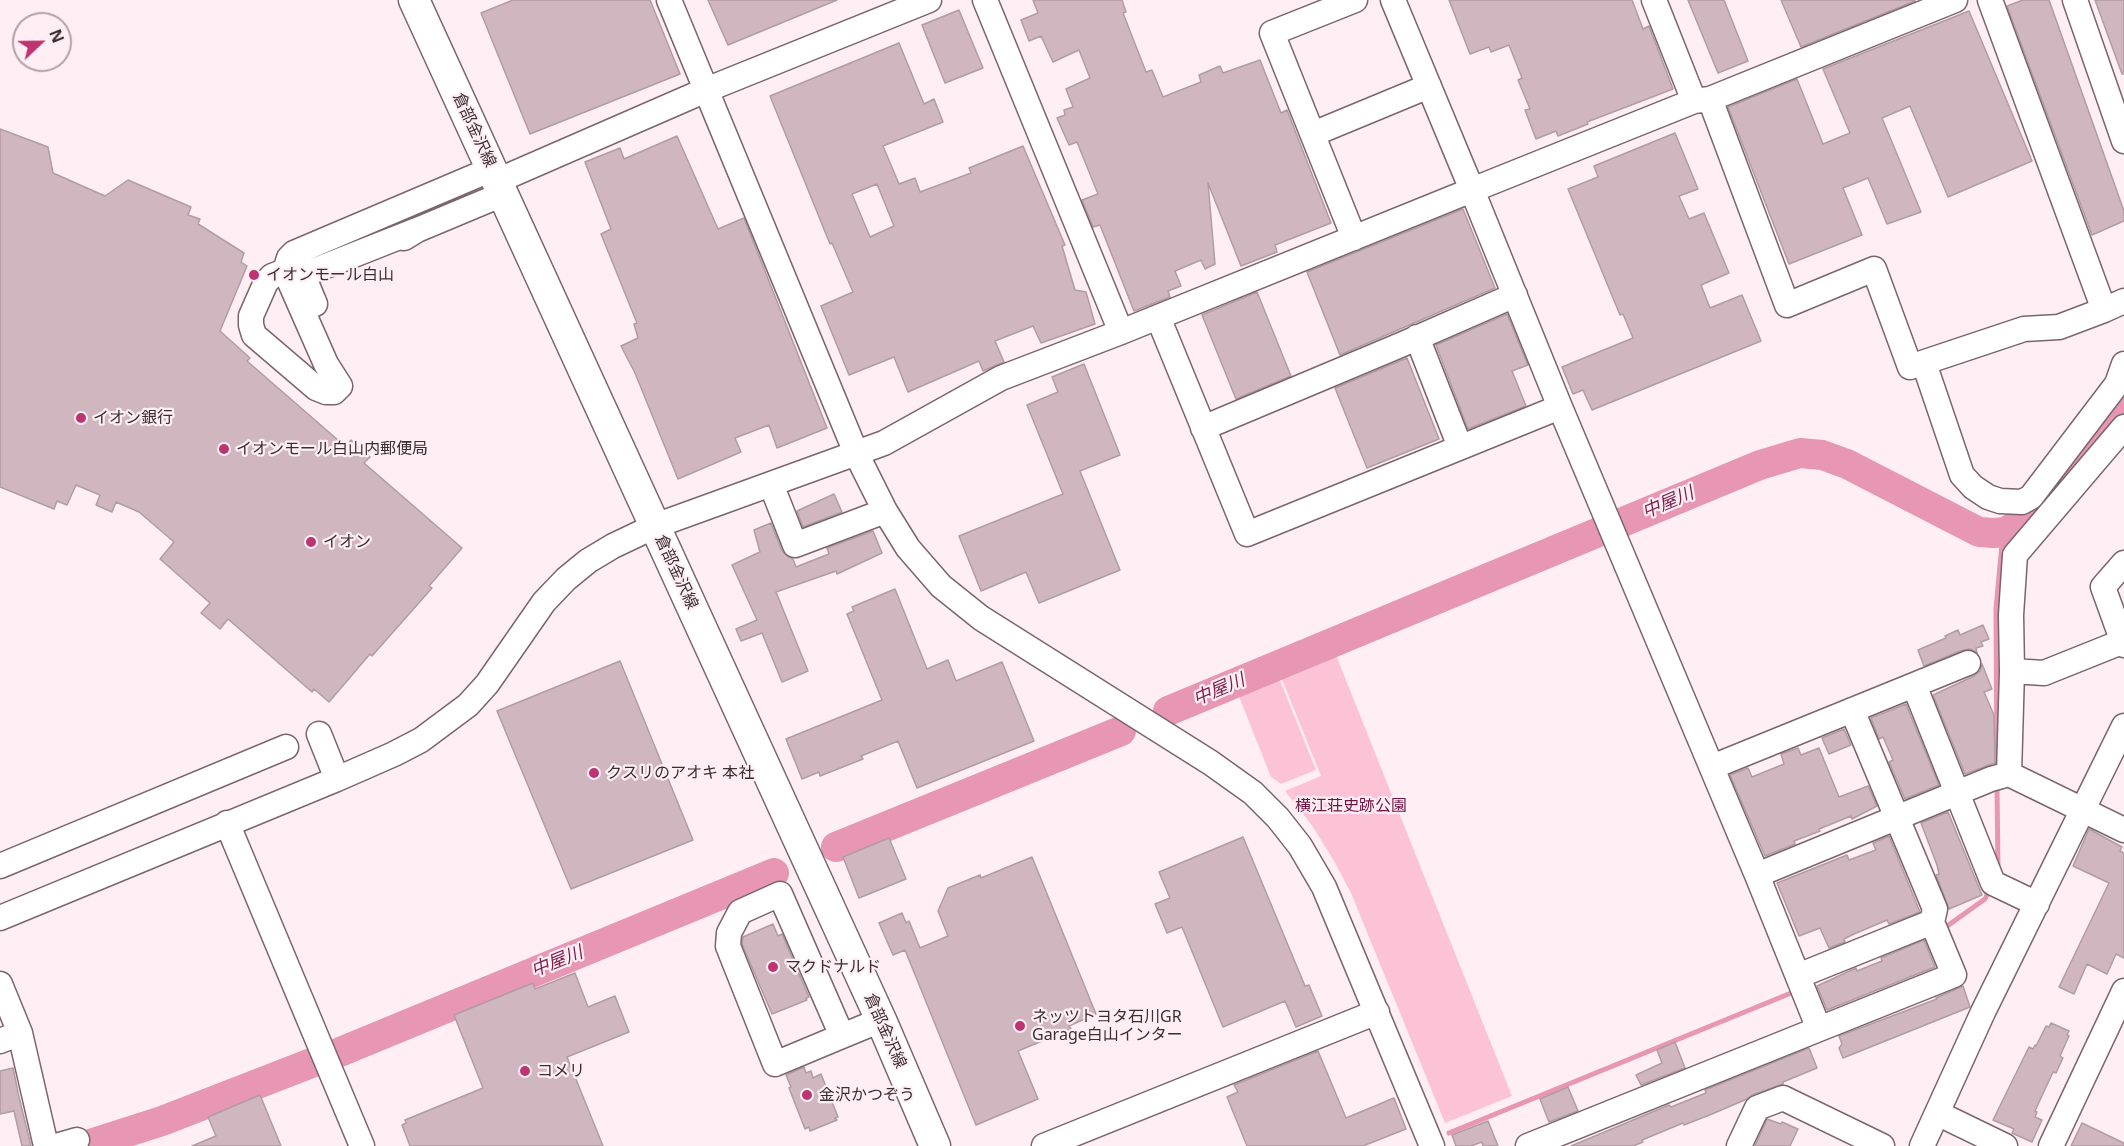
<!DOCTYPE html>
<html>
<head>
<meta charset="utf-8">
<style>
  body { margin:0 }
  #map { position:relative; width:2124px; height:1146px; overflow:hidden; background:#ffeff4; font-family:"Noto Sans",sans-serif }
  canvas { display:block }
  .north { position:absolute; left:12px; top:12px; width:60px; height:60px; box-sizing:border-box; background:#ffeff4; border:2px solid #b0a2a6; border-radius:50%; rotate:68deg; font-size:16px; font-weight:700; line-height:24px; text-align:center; color:#392f32 }
  .north::after { content:''; display:block; margin:auto; width:21px; height:27px; background:#bc3472; clip-path:polygon(50% 0,100% 100%,50% 72%,0 100%) }
</style>
</head>
<body>
<div id="map">
<canvas width="2124" height="1146"></canvas>
<div class="north">N</div>
</div>
<script>
const ctx = document.querySelector('canvas').getContext('2d');
ctx.lineJoin = 'round';
function fillPath(path, color) { ctx.fillStyle = color; ctx.fill(path, 'evenodd'); }
const shape = rows => new Path2D(rows.map(r => 'M' + r).join(''));
function strokePath(path, color, width, dash) { ctx.strokeStyle = color; ctx.lineWidth = width; ctx.lineCap = dash ? 'butt' : 'round'; ctx.setLineDash(dash || []); ctx.stroke(path); }
function label(font, color, halo, rows, align = 'center') {
  ctx.font = font + ' "Noto Sans","Noto Sans JP",sans-serif'; ctx.lineWidth = 4.5; ctx.setLineDash([]); ctx.textBaseline = 'middle'; ctx.strokeStyle = halo; ctx.fillStyle = color; for (const [text, x, y, turn = 0] of rows) {
    ctx.save(); ctx.translate(x, y); ctx.rotate((+turn || 0) * Math.PI / 180); ctx.textAlign = isNaN(turn) ? turn : align; if (halo) ctx.strokeText(text, 0, 0); ctx.fillText(text, 0, 0); ctx.restore();
  }
}
const green = shape([
  [1336,655,1512,1096,1445,1123,1351,893,1334,861,1311,824,1285,791,1321,776,1281,677],
  [1279,678,1316,770,1281,784,1271,777,1238,694]
]);
const stream = shape([
  [2004,536,2006,532],
  [1997,765,1996,609,2002,544],
  [1997,788,1998,870],
  [1943,929,1985,899,1987,895],
  [1449,1133,1796,991]
]);
const river = shape([
  [1168,711,1760,465,1800,453,1822,455,1847,464,1979,532,1993,533,2006,532,2021,522,2124,403],
  [836,847,1121,731],
  [340,1052,774,873],
  [84,1146,162,1121,314,1062]
]);
const building = shape([
  [513,0,650,0,680,74,530,134,481,13,513,0],
  [708,0,837,0,728,45,708,0],
  [1033,0,1122,0,1126,12,1123,13,1146,72,1152,70,1163,97,1201,82,1199,75,1220,66,1223,73,1260,60,1281,113,1287,110,1331,223,1275,245,1277,252,1241,266,1208,183,1215,264,1205,269,1201,260,1175,271,1181,286,1168,291,1170,297,1134,311,1100,225,1093,227,1082,200,1098,194,1077,142,1069,145,1057,118,1065,115,1064,110,1073,107,1066,89,1090,78,1079,50,1053,62,1041,36,1029,41,1021,20,1038,13,1033,0],
  [1449,0,1632,0,1643,29,1649,26,1673,89,1587,122,1588,124,1558,136,1556,131,1536,139,1525,110,1530,109,1518,80,1522,78,1509,45,1491,52,1489,47,1470,54,1449,0],
  [1688,0,1724,0,1748,61,1718,73,1688,0],
  [1781,0,1915,0,1915,1,1801,47,1781,0],
  [2023,0,2049,0,2124,211,2124,221,2092,235,2007,6,2023,0],
  [2095,0,2124,0,2124,74,2122,74,2095,0],
  [959,10,983,68,945,83,922,25,959,10],
  [1969,11,2032,161,1948,197,1910,106,1882,118,1921,212,1887,224,1868,178,1843,188,1862,235,1789,264,1728,107,1797,79,1823,144,1850,133,1823,69,1969,11],
  [899,43,924,104,934,99,943,122,883,146,899,184,915,178,920,192,971,173,969,168,1023,146,1065,245,1062,246,1075,290,1086,292,1095,324,1041,343,1033,326,995,341,1004,362,983,371,979,361,908,392,894,357,849,375,821,306,853,292,832,243,830,244,770,96,899,43],
  [877,184,894,226,870,237,852,194,877,184],
  [0,129,48,147,53,173,105,196,128,180,191,207,188,215,200,219,198,224,244,253,241,262,247,266,220,331,250,358,247,361,346,447,351,440,370,457,364,463,462,548,429,586,432,588,372,656,370,654,329,702,314,689,312,692,228,619,220,629,201,613,210,603,160,559,174,542,139,512,116,502,112,512,96,505,100,495,76,485,67,505,57,501,54,509,0,487,0,129],
  [1675,133,1698,189,1679,196,1689,219,1704,213,1729,273,1701,285,1710,308,1742,295,1761,341,1592,410,1583,390,1573,394,1562,367,1633,338,1623,314,1620,315,1568,189,1598,177,1594,166,1675,133],
  [677,136,718,229,744,218,827,428,777,448,769,425,735,438,741,452,678,479,635,373,621,346,638,338,634,324,637,323,601,234,611,229,585,162,620,148,624,159,677,136],
  [1463,209,1495,288,1340,355,1307,272,1463,209],
  [1257,292,1291,376,1236,399,1202,315,1257,292],
  [1507,314,1528,365,1512,371,1526,406,1468,429,1436,345,1507,314],
  [1407,358,1439,439,1367,468,1335,388,1407,358],
  [1084,364,1120,455,1080,471,1120,570,1039,603,1026,572,981,591,959,536,1063,494,1027,405,1058,392,1052,377,1084,364],
  [834,494,842,512,803,527,797,511,834,494],
  [771,523,782,551,787,556,793,559,796,567,829,554,827,548,873,531,882,553,837,574,836,571,776,592,808,671,782,682,762,633,741,641,736,629,757,620,732,565,760,552,754,530,771,523],
  [895,589,927,669,948,660,956,681,1002,662,1034,741,917,788,898,741,861,756,863,759,820,776,819,772,802,779,786,739,882,700,847,614,854,611,852,607,895,589],
  [1983,625,1989,639,1981,642,1983,646,1976,648,1977,653,1971,649,1963,650,1924,666,1918,650,1946,638,1945,636,1958,630,1960,635,1983,625],
  [620,661,693,840,571,889,497,711,620,661],
  [1982,664,1992,689,1984,692,1994,715,1995,763,1965,774,1933,695,1974,676,1980,671,1982,664],
  [1906,704,1939,785,1905,799,1889,762,1893,760,1883,737,1879,739,1871,718,1906,704],
  [1844,729,1851,745,1829,754,1822,738,1844,729],
  [1798,748,1801,755,1819,748,1839,797,1868,786,1877,806,1852,819,1851,816,1819,829,1820,831,1794,841,1795,844,1765,856,1730,775,1748,768,1752,777,1784,764,1781,754,1798,748],
  [1948,812,1982,895,1949,909,1936,875,1939,874,1937,865,1921,823,1948,812],
  [2089,829,2122,847,2120,851,2124,853,2124,958,2116,954,2107,974,2087,964,2074,994,2059,987,2109,883,2073,866,2089,829],
  [1889,836,1920,912,1889,924,1887,920,1854,934,1844,939,1845,942,1829,948,1820,928,1799,936,1777,883,1847,855,1849,860,1876,850,1873,843,1889,836],
  [1243,837,1305,986,1309,985,1322,1016,1296,1027,1285,1001,1223,1027,1182,927,1167,933,1155,904,1170,898,1159,872,1243,837],
  [889,838,906,879,859,898,843,857,889,838],
  [1032,857,1096,1014,1069,1026,1071,1029,1018,1051,1038,1099,976,1125,905,950,893,955,879,923,902,913,906,923,909,921,920,948,948,936,938,911,948,888,980,875,981,878,1032,857],
  [773,924,778,936,782,934,809,997,806,998,807,1000,772,1014,742,944,743,937,773,924],
  [1924,940,1935,967,1827,1010,1817,986,1856,968,1857,971,1882,961,1881,958,1924,940],
  [575,973,588,1007,615,996,629,1032,567,1057,603,1146,410,1146,402,1125,406,1123,405,1120,483,1088,454,1015,533,983,535,989,575,973],
  [1963,986,1970,1007,1843,1058,1839,1048,1842,1044,1839,1036,1937,999,1936,998,1963,986],
  [2051,1023,2069,1031,2067,1035,2069,1036,2060,1056,2063,1058,2056,1073,2053,1072,2035,1111,2037,1112,2035,1117,2042,1120,2032,1142,2012,1133,2014,1129,1993,1120,2029,1047,2033,1049,2035,1045,2036,1046,2046,1026,2049,1027,2051,1023],
  [1675,1042,1685,1068,1641,1085,1636,1075,1662,1063,1657,1050,1675,1042],
  [1809,1048,1817,1068,1783,1082,1783,1084,1752,1095,1747,1099,1712,1114,1684,1125,1683,1123,1642,1140,1643,1142,1633,1146,1571,1146,1669,1105,1671,1107,1706,1093,1705,1090,1809,1048],
  [1318,1051,1346,1118,1394,1098,1406,1129,1363,1146,1247,1146,1227,1097,1238,1092,1234,1085,1318,1051],
  [804,1067,806,1073,811,1071,813,1078,821,1074,838,1117,835,1118,837,1120,810,1131,809,1127,805,1129,789,1088,791,1087,786,1075,804,1067],
  [13,1068,19,1097,31,1146,22,1146,14,1111,0,1114,0,1071,13,1068],
  [1568,1087,1578,1111,1549,1122,1540,1099,1568,1087],
  [260,1095,281,1146,192,1146,216,1136,208,1117,260,1095],
  [1767,1119,1781,1124,1782,1122,1798,1129,1790,1146,1755,1146,1767,1119],
  [1488,1121,1498,1146,1483,1146,1482,1142,1471,1146,1456,1146,1452,1135,1488,1121],
  [2082,1123,2124,1143,2124,1146,2071,1146,2082,1123]
]);
const minor = shape([
  [669,0,856,453,885,511,908,548,941,586,981,618,1211,763,1253,793,1278,818,1300,846,1324,887,1432,1146],
  [985,0,1121,332],
  [1393,0,1472,190,1694,101,1710,99,1787,305,1874,269,1910,367,2024,329,2059,327,2104,310],
  [1654,0,1694,101],
  [1990,0,2104,310,2124,301],
  [2075,0,2124,141],
  [1710,99,1955,0],
  [1313,134,1429,86],
  [497,181,706,90,929,0],
  [404,238,417,230,503,194],
  [1354,238,1272,33,1355,0],
  [285,271,272,276,266,282,251,316,251,325,254,335,316,388,326,392,334,392,340,386],
  [315,304,303,275,417,230],
  [1158,317,1247,534,1560,407],
  [1417,337,1460,447],
  [1924,363,1962,475,1973,487,1988,497,2000,501,2022,502,2031,497,2117,384,2124,364],
  [340,386,326,364,285,271,289,258,294,253,492,169],
  [2124,427,2015,555,2011,615,2012,671,2044,673,2124,641],
  [1203,428,1403,344,1515,295],
  [771,484,795,545,885,511],
  [2124,563,2103,587,2124,645],
  [1914,685,1968,663],
  [319,734,337,779],
  [1712,767,1914,685,1993,883,2037,904],
  [2009,774,2012,671],
  [227,823,362,1146],
  [0,866,286,747],
  [1757,875,1819,1029,1954,975,1932,922,1935,909,1852,710],
  [0,918,337,779,394,754,421,740,468,705,487,684,544,602,566,579,588,561,613,546,655,526,884,443,1001,378,1121,332,1472,190,1560,407,1757,875,1991,779,2009,774,2124,830],
  [1798,976,1932,922],
  [0,984,20,1033,46,1146],
  [842,1036,780,894,740,912,729,933,728,946,775,1064,842,1036,881,1020],
  [0,1041,20,1033],
  [1937,1113,2005,1146],
  [56,1146,77,1140],
  [1044,1146,1377,1012],
  [1528,1146,1819,1029],
  [1739,1146,1757,1108,1783,1098,1882,1146],
  [1922,1146,1983,1012,2124,726],
  [2051,1146,2124,991]
]);
const major = shape([
  [414,0,881,1020,935,1146]
]);
const markers = [
  [254,275,6,"#bc3472"],
  [81,418,6,"#bc3472"],
  [224,449,6,"#bc3472"],
  [311,542,6,"#bc3472"],
  [594,773,6,"#bc3472"],
  [773,967,6,"#bc3472"],
  [1020,1026,6,"#bc3472"],
  [525,1071,6,"#bc3472"],
  [807,1095,6,"#bc3472"]
];
const streetNames = [
  ["倉部金沢線",474,130,65],
  ["倉部金沢線",676,572,65],
  ["倉部金沢線",885,1031,66]
];
const poiNames = [
  ["イオンモール白山",266,275],
  ["イオン銀行",93,418],
  ["イオンモール白山内郵便局",236,449],
  ["イオン",323,542],
  ["クスリのアオキ 本社",606,773],
  ["マクドナルド",785,967],
  ["ネッツトヨタ石川GR",1032,1017],
  ["Garage白山インター",1032,1035],
  ["コメリ",537,1071],
  ["金沢かつぞう",819,1095]
];
const parkNames = [
  ["横江荘史跡公園",1351,806]
];
const waterNames = [
  ["中屋川",1668,503,-23],
  ["中屋川",1219,690,-23],
  ["中屋川",557,962,-22]
];
fillPath(green, '#fcc2d5');
strokePath(stream, '#e796b3', 5);
strokePath(river, '#e796b3', 30);
fillPath(building, '#d0b7bf');
strokePath(building, '#b39ba3', 1.5);
strokePath(minor, '#7b656c', 27);
strokePath(major, '#7b656c', 33);
strokePath(minor, '#fff', 24);
strokePath(major, '#fff', 30);
for (const [x, y, r, color] of markers) { const dot = new Path2D(); dot.arc(x, y, r, 0, 2 * Math.PI); ctx.fillStyle = color; ctx.fill(dot); strokePath(dot, '#ffeff4', 2); }
label('16px', '#392f32', '#ffeff4', streetNames);
label('16px', '#392f32', '#ffeff4', poiNames, 'left');
label('16px', '#711241', '#ffeff4', parkNames);
label('italic 18px', '#7c1e4a', '#ffeff4', waterNames);
</script>
</body>
</html>
